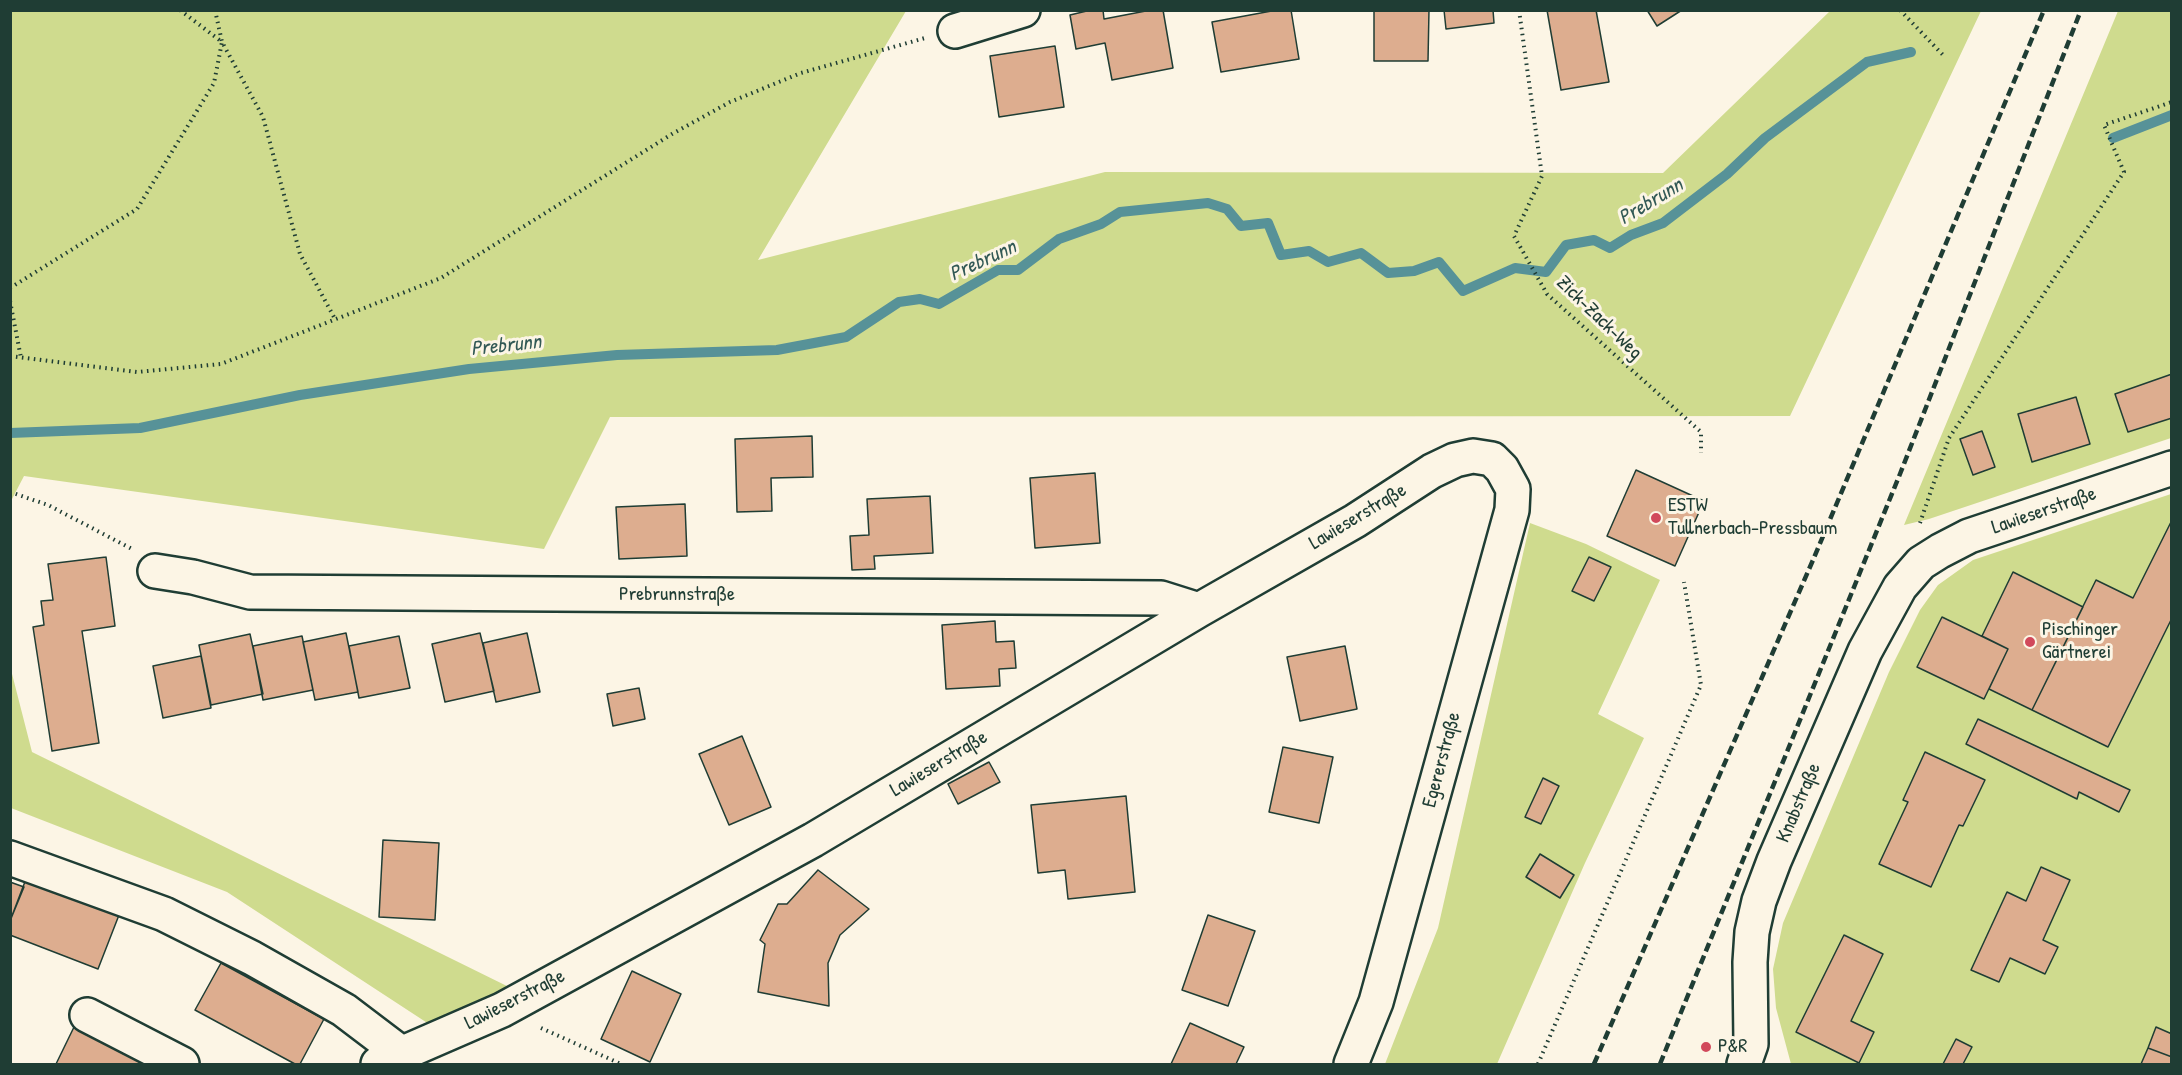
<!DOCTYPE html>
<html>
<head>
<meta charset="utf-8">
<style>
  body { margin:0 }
  #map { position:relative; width:2182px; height:1075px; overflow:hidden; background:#fcf5e5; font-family:"Patrick Hand",sans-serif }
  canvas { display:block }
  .frame { position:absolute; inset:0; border:12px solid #1f3d34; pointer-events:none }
</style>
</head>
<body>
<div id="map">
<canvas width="2182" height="1075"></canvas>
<div class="frame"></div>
</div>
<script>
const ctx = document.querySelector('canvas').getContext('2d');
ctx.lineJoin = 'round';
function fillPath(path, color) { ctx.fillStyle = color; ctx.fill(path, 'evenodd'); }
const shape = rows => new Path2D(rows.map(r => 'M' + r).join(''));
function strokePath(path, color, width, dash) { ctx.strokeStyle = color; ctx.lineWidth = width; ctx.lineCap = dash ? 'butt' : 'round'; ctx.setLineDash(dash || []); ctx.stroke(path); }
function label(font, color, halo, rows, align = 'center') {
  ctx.font = font + ' "Patrick Hand",sans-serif'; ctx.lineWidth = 6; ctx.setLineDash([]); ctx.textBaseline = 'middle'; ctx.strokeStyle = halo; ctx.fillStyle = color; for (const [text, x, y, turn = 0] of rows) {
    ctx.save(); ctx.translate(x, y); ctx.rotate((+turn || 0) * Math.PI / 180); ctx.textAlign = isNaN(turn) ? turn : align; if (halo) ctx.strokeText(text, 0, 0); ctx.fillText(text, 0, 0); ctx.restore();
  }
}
const green = shape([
  [11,10,906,11,758,260,1105,172,1663,173,1830,11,1981,11,1790,416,610,417,544,549,24,476,11,501],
  [2118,11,2171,11,2171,438,1929,519,1904,525],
  [2171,494,2171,1064,1791,1064,1776,1008,1773,969,1783,923,1889,672,1920,610,1938,585,1973,560],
  [1530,523,1586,544,1660,580,1598,714,1644,738,1585,863,1497,1064,1385,1064,1438,928],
  [10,666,32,752,515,990,435,1028,227,892,11,808]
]);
const stream = shape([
  [2113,138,2172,115],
  [10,433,140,428,300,395,469,369,617,355,777,350,846,337,899,302,920,299,939,304,998,270,1018,270,1059,239,1101,224,1120,212,1208,203,1227,209,1241,226,1268,223,1281,255,1309,251,1328,262,1361,253,1388,273,1414,271,1439,262,1463,291,1515,268,1546,272,1566,245,1594,240,1610,248,1631,235,1663,223,1727,174,1765,138,1867,62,1911,52]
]);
const building = shape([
  [1091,10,1103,10,1104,19,1151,10,1163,10,1173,68,1112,80,1105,43,1076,49,1070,15,1091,10],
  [1277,10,1291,10,1299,59,1221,72,1212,22,1277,10],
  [1374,10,1429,10,1428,61,1374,61,1374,10],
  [1444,10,1493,10,1494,23,1446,29,1444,10],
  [1547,10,1596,10,1609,82,1561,90,1547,10],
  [1647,10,1682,10,1657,26,1647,10],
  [1055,46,1064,107,999,117,990,56,1055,46],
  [2172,374,2172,418,2128,432,2115,394,2172,374],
  [2076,397,2090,444,2032,462,2018,414,2076,397],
  [1982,431,1995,467,1973,475,1960,439,1982,431],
  [812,436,813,477,771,478,772,511,737,512,735,439,812,436],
  [1636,470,1704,501,1675,566,1607,536,1636,470],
  [1095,473,1100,543,1035,548,1030,478,1095,473],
  [930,496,933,553,874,556,875,569,852,570,850,536,869,535,867,499,930,496],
  [685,504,687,556,619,559,616,507,685,504],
  [2172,520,2172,618,2108,747,2032,710,2096,580,2133,598,2172,520],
  [106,557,115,626,82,631,99,743,52,751,33,627,44,625,41,601,53,600,48,564,106,557],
  [1589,557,1611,567,1594,601,1572,591,1589,557],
  [2013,572,2083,607,2032,710,1989,689,2008,649,1982,636,2013,572],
  [1942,617,2008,649,1984,699,1917,667,1942,617],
  [995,621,996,642,1014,641,1016,668,999,669,1000,686,946,689,942,625,995,621],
  [346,633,358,692,315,700,303,642,346,633],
  [480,633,494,691,445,702,432,644,480,633],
  [527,633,540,692,496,702,483,643,527,633],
  [250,634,263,694,211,705,199,645,250,634],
  [302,636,313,690,263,700,253,646,302,636],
  [399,636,410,688,359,698,349,646,399,636],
  [1345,646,1357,709,1300,721,1287,657,1345,646],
  [201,656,211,708,163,718,153,666,201,656],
  [639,688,645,719,613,726,607,694,639,688],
  [1978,719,2130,790,2119,812,2079,792,2077,799,1966,744,1978,719],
  [742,736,771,807,729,825,699,754,742,736],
  [1283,747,1333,757,1319,823,1269,812,1283,747],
  [1925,752,1985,780,1963,826,1959,825,1931,887,1879,864,1908,802,1903,800,1925,752],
  [989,762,1000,782,958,804,948,784,989,762],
  [1543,778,1559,786,1541,824,1525,817,1543,778],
  [1126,796,1135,892,1068,899,1065,870,1038,873,1031,805,1126,796],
  [383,840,439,843,435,920,379,917,383,840],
  [1540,854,1574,875,1560,898,1526,877,1540,854],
  [2041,867,2070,880,2043,940,2058,947,2045,974,2010,958,1999,982,1971,970,2007,892,2026,901,2041,867],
  [818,870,869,909,840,935,828,963,829,1006,758,992,765,944,760,940,778,904,787,904,818,870],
  [26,879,119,915,98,969,10,935,10,921,26,879],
  [10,882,24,887,10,921,10,882],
  [1208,915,1255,931,1228,1006,1182,990,1208,915],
  [1844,935,1883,954,1851,1021,1874,1032,1859,1063,1796,1032,1844,935],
  [221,963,324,1019,300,1064,295,1064,195,1010,221,963],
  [632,971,681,994,650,1062,601,1039,632,971],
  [1190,1023,1244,1047,1236,1064,1171,1064,1190,1023],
  [75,1025,152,1064,56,1064,75,1025],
  [2156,1027,2172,1034,2172,1057,2148,1048,2156,1027],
  [1956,1039,1972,1047,1963,1064,1943,1064,1956,1039],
  [2148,1048,2172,1057,2172,1064,2141,1064,2148,1048]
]);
const path = shape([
  [180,10,222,42],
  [215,10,222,42,263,117,300,254,335,319],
  [1519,10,1542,176,1514,236,1547,294,1701,432,1701,453],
  [1900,10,1943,55],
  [10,288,137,209,214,83,222,42],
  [10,301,21,358],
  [10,356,137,372,221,364,441,278,672,134,730,102,801,73,925,38],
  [10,492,48,505,132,549],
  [1920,523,1949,438,2124,172,2104,125,2172,102],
  [541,1028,621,1064],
  [1538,1064,1701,685,1684,582]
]);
const minor = shape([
  [955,31,1023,10],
  [155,571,193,577,250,592,1161,598,1199,610],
  [10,858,164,914,252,958,344,1010,402,1054],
  [87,1015,182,1064],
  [378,1064,502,1010,813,840,1199,610,1355,521,1432,471,1455,460,1473,456,1492,459,1502,469,1513,489,1512,510,1376,1002,1351,1064],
  [1744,1064,1751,1044,1750,962,1752,932,1759,901,1774,861,1865,651,1900,587,1921,563,1940,551,1969,536,2172,468]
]);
const rail = shape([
  [1594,1064,1813,560,2044,10],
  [1660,1064,1900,474,2081,10]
]);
const markers = [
  [1656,518,6,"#d1495b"],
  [2030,642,6,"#d1495b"],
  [1706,1047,6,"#d1495b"]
];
const streetNames = [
  ["Zick-Zack-Weg",1599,318,44],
  ["Lawieserstraße",2044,511,-19],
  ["Lawieserstraße",1358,517,-31],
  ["Prebrunnstraße",677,595],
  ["Egererstraße",1442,760,-75],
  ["Lawieserstraße",939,764,-31],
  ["Knabstraße",1799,803,-67],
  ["Lawieserstraße",515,1000,-27]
];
const poiNames = [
  ["ESTW",1668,506],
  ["Tullnerbach-Pressbaum",1668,529],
  ["Pischinger",2042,630],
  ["Gärtnerei",2042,653],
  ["P&R",1718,1047]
];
const waterNames = [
  ["Prebrunn",1651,202,-31],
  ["Prebrunn",983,261,-25],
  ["Prebrunn",506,346,-6]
];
fillPath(green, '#cfdb8e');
strokePath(stream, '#579298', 10);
fillPath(building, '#ddad8f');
strokePath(building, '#1f3d34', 1.5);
strokePath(minor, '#1f3d34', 38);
strokePath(path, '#1f3d34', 4, [1.5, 4.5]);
strokePath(minor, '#fcf5e5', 33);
strokePath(rail, '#1f3d34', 4.5, [9, 4.5]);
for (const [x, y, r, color] of markers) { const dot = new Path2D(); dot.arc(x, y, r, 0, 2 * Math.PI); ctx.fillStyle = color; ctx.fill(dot); strokePath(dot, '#fcf5e5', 2); }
label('20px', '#1f3d34', '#fcf5e5', streetNames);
label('20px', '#1f3d34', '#fcf5e5', poiNames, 'left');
label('italic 21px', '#325955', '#fcf5e5', waterNames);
</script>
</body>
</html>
